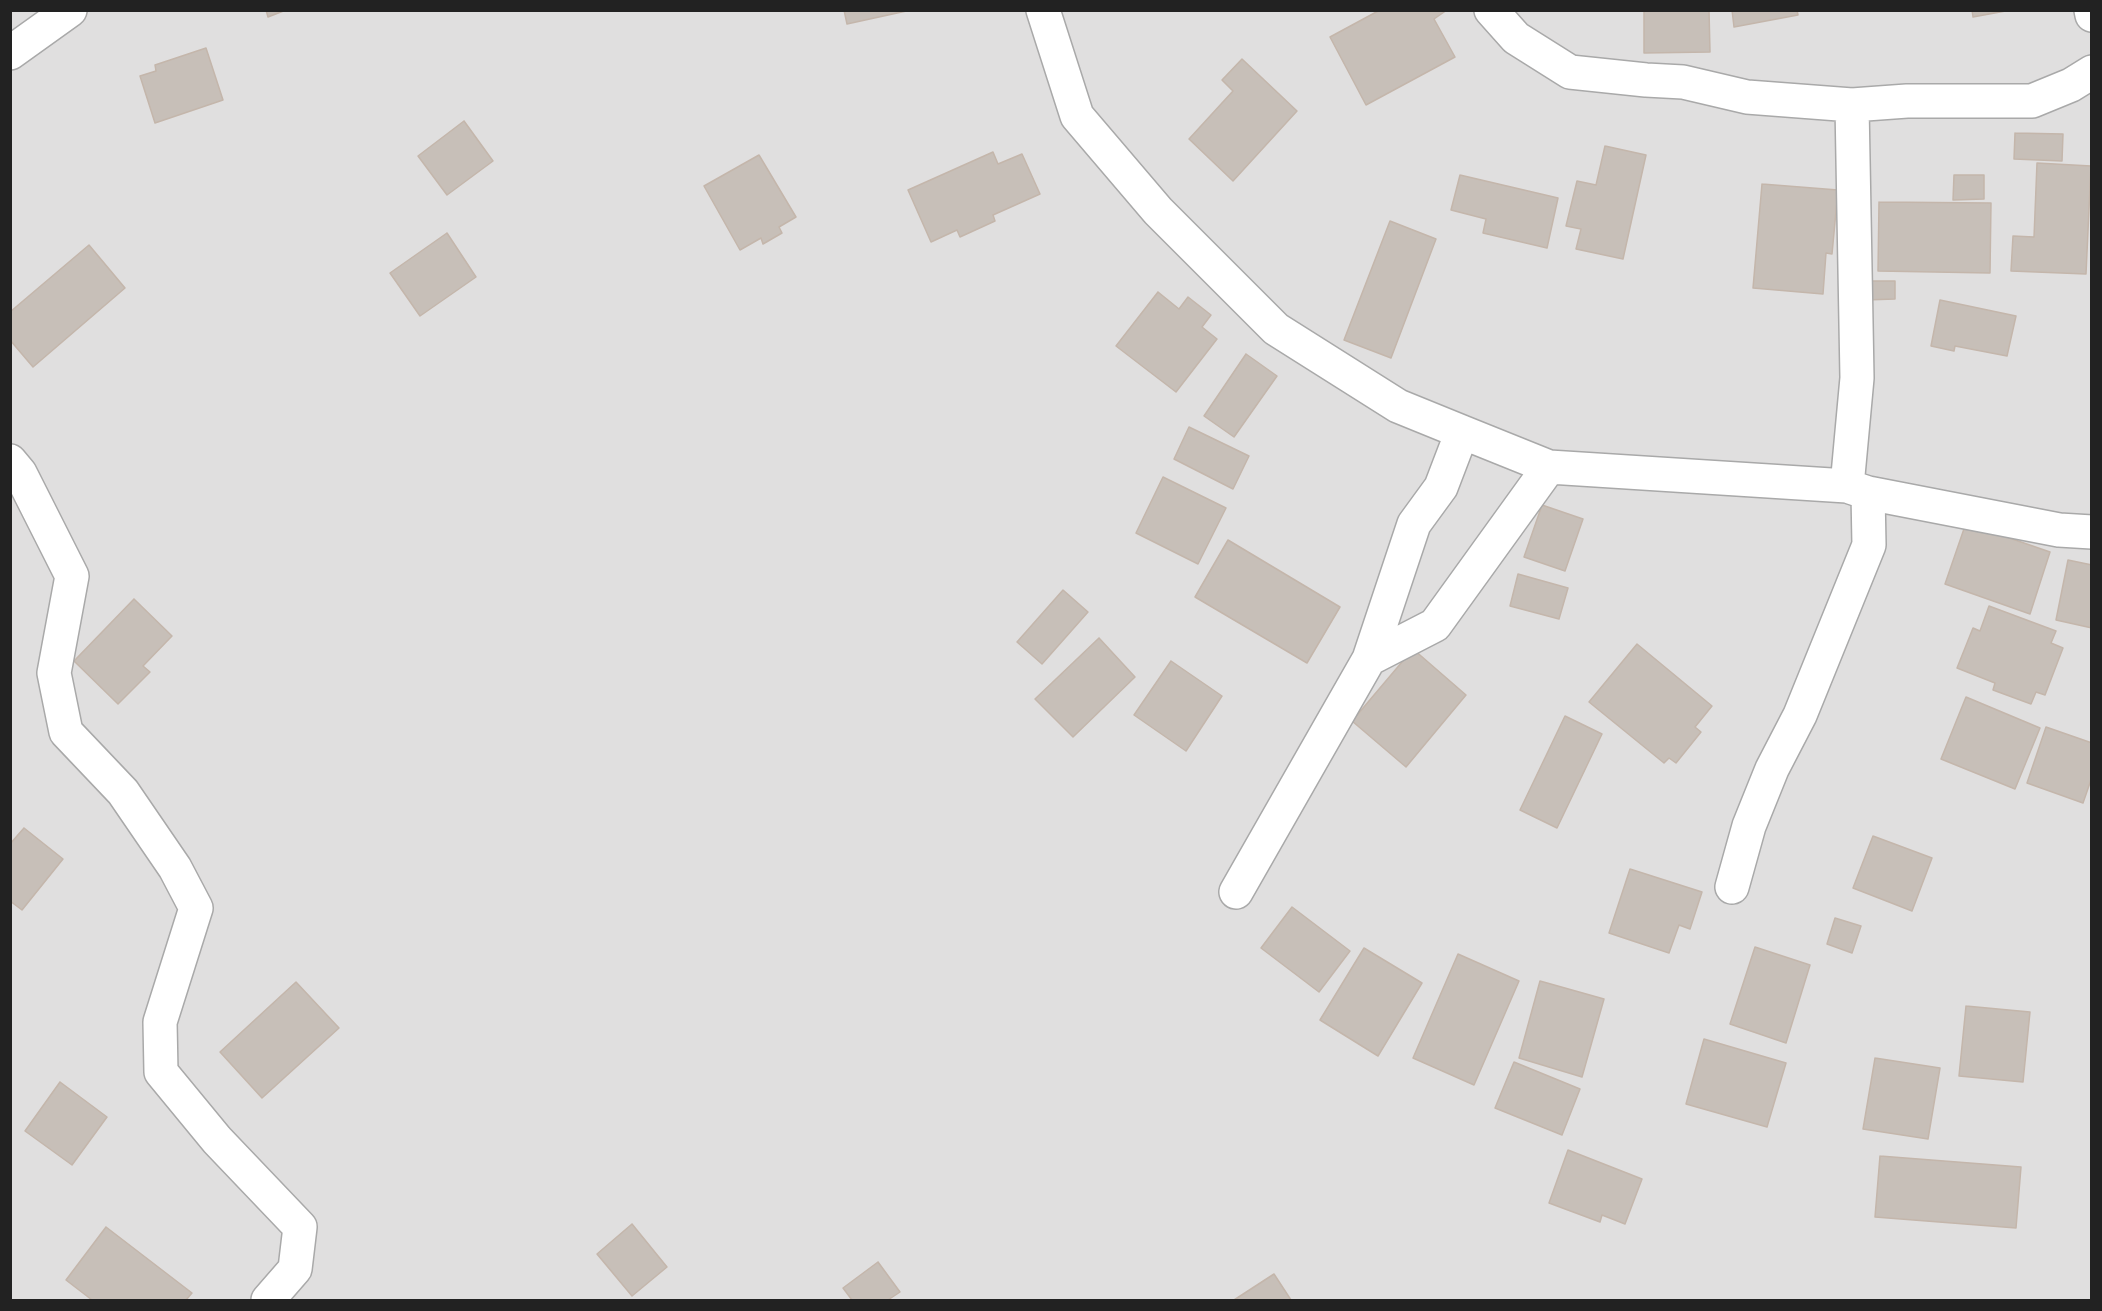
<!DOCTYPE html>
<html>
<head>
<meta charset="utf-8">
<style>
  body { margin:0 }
  #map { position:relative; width:2102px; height:1311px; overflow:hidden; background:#f2efe9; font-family:"Public Sans",sans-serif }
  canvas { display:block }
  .frame { position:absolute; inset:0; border:12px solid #222; pointer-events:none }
</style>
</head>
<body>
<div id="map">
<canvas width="2102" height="1311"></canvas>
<div class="frame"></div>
</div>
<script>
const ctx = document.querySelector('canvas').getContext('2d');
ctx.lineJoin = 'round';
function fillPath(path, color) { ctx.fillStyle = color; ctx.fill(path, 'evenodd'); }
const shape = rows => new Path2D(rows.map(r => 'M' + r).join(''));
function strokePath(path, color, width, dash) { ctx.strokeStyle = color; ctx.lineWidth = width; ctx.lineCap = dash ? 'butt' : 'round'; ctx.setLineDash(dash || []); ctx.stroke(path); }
const residential = shape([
  [11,11,2091,11,2091,1300,11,1300]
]);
const building = shape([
  [266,10,286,10,268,17,266,10],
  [844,10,911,10,847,24,844,10],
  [1380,10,1447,10,1434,19,1455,57,1366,105,1330,37,1380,10],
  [1644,10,1709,10,1710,52,1644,53,1644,10],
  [1732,10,1797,10,1798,15,1734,27,1732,10],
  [1972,10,2011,10,1973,17,1972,10],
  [206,48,223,100,155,123,140,76,156,71,155,65,206,48],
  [1242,59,1297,111,1233,181,1189,139,1233,91,1222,80,1242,59],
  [464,121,493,161,447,195,418,156,464,121],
  [2015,133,2063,134,2062,161,2014,159,2015,133],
  [1605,146,1646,155,1623,259,1576,249,1581,229,1566,226,1577,181,1596,185,1605,146],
  [993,152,998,164,1022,154,1040,194,993,215,995,221,960,237,957,230,931,242,908,190,993,152],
  [759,155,796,217,779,227,782,233,763,244,761,238,740,250,704,186,759,155],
  [2037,163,2091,166,2086,274,2011,271,2013,236,2034,237,2037,163],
  [1460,175,1558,198,1547,248,1483,233,1486,219,1451,210,1460,175],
  [1954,175,1984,175,1984,199,1953,200,1954,175],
  [1762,184,1838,190,1832,254,1826,253,1823,294,1753,288,1762,184],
  [1879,202,1991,203,1990,273,1878,271,1879,202],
  [1390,221,1436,239,1391,358,1344,340,1390,221],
  [447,233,476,277,420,316,390,273,447,233],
  [89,245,125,288,33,367,10,340,10,312,89,245],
  [1865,281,1895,281,1895,299,1865,300,1865,281],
  [1158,292,1179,309,1188,297,1211,315,1202,327,1217,339,1176,392,1116,346,1158,292],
  [1940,300,2016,316,2007,356,1955,346,1954,351,1931,346,1940,300],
  [1246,354,1277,376,1234,437,1204,416,1246,354],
  [1189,427,1249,456,1233,489,1174,459,1189,427],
  [1163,477,1226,508,1198,564,1136,533,1163,477],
  [1542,505,1583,519,1565,571,1524,557,1542,505],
  [1966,523,2050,552,2030,614,1945,584,1966,523],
  [1228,540,1340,607,1307,663,1195,597,1228,540],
  [2068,560,2092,565,2092,628,2056,620,2068,560],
  [1518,574,1568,588,1559,619,1510,606,1518,574],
  [1063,590,1088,612,1042,664,1017,642,1063,590],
  [134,599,172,636,143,666,150,672,118,704,74,661,134,599],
  [1989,606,2056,631,2051,643,2063,648,2045,695,2036,692,2031,704,1993,690,1995,683,1957,668,1973,628,1980,631,1989,606],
  [1099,638,1135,677,1073,737,1035,699,1099,638],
  [1637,644,1712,706,1695,727,1701,732,1676,763,1669,758,1664,763,1589,702,1637,644],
  [1413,649,1466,695,1406,767,1352,721,1413,649],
  [1171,661,1222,696,1186,751,1134,715,1171,661],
  [1966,697,2040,728,2015,789,1941,759,1966,697],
  [1565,716,1602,734,1557,828,1520,810,1565,716],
  [2046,727,2092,743,2092,777,2083,803,2027,783,2046,727],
  [24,828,63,859,22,910,10,901,10,844,24,828],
  [1873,836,1932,858,1912,911,1853,888,1873,836],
  [1630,869,1702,892,1690,929,1679,925,1669,953,1609,933,1630,869],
  [1292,907,1350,951,1319,992,1261,948,1292,907],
  [1835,918,1861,926,1852,953,1827,944,1835,918],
  [1755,947,1810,965,1786,1043,1730,1024,1755,947],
  [1364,948,1422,983,1378,1056,1320,1020,1364,948],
  [1458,954,1519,981,1474,1085,1413,1058,1458,954],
  [1540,981,1604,999,1582,1077,1519,1058,1540,981],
  [296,982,339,1028,262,1098,220,1052,296,982],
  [1966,1006,2030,1012,2023,1082,1959,1076,1966,1006],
  [1704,1039,1786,1063,1767,1127,1686,1104,1704,1039],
  [1875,1058,1940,1068,1928,1139,1863,1129,1875,1058],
  [1514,1062,1580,1089,1562,1135,1495,1108,1514,1062],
  [60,1082,107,1117,72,1165,25,1131,60,1082],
  [1568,1150,1642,1179,1625,1224,1602,1215,1600,1222,1549,1203,1568,1150],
  [1880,1156,2021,1167,2016,1228,1875,1217,1880,1156],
  [632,1224,667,1267,632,1296,597,1254,632,1224],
  [106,1227,192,1293,186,1300,92,1300,66,1280,106,1227],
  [878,1262,900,1292,888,1300,852,1300,843,1288,878,1262],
  [1274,1274,1291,1300,1234,1300,1274,1274]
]);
const minor = shape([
  [1043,10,1077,116,1158,211,1276,329,1398,406,1462,432],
  [1491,10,1516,38,1570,72,1646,80,1683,82,1747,97,1852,105,1907,101,2032,101,2071,85,2092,72],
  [2091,10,2092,15],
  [10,53,70,10],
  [10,461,20,473,72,576,54,673,66,732,123,792,175,868,196,908,160,1022,161,1072,217,1140,300,1227,295,1269,268,1300],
  [1868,493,2059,530,2092,532],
  [1369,659,1435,625,1549,467],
  [1732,887,1749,826,1772,769,1800,715,1869,545,1868,493,1847,486,1857,378,1852,105],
  [1236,892,1369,659,1414,524,1441,487,1462,432,1549,467,1847,486]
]);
fillPath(residential, '#e0dfdf');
fillPath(building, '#c7bfb8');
strokePath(building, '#c4b6ab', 1.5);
strokePath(minor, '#a9a9a9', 36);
strokePath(minor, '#fff', 33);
</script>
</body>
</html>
